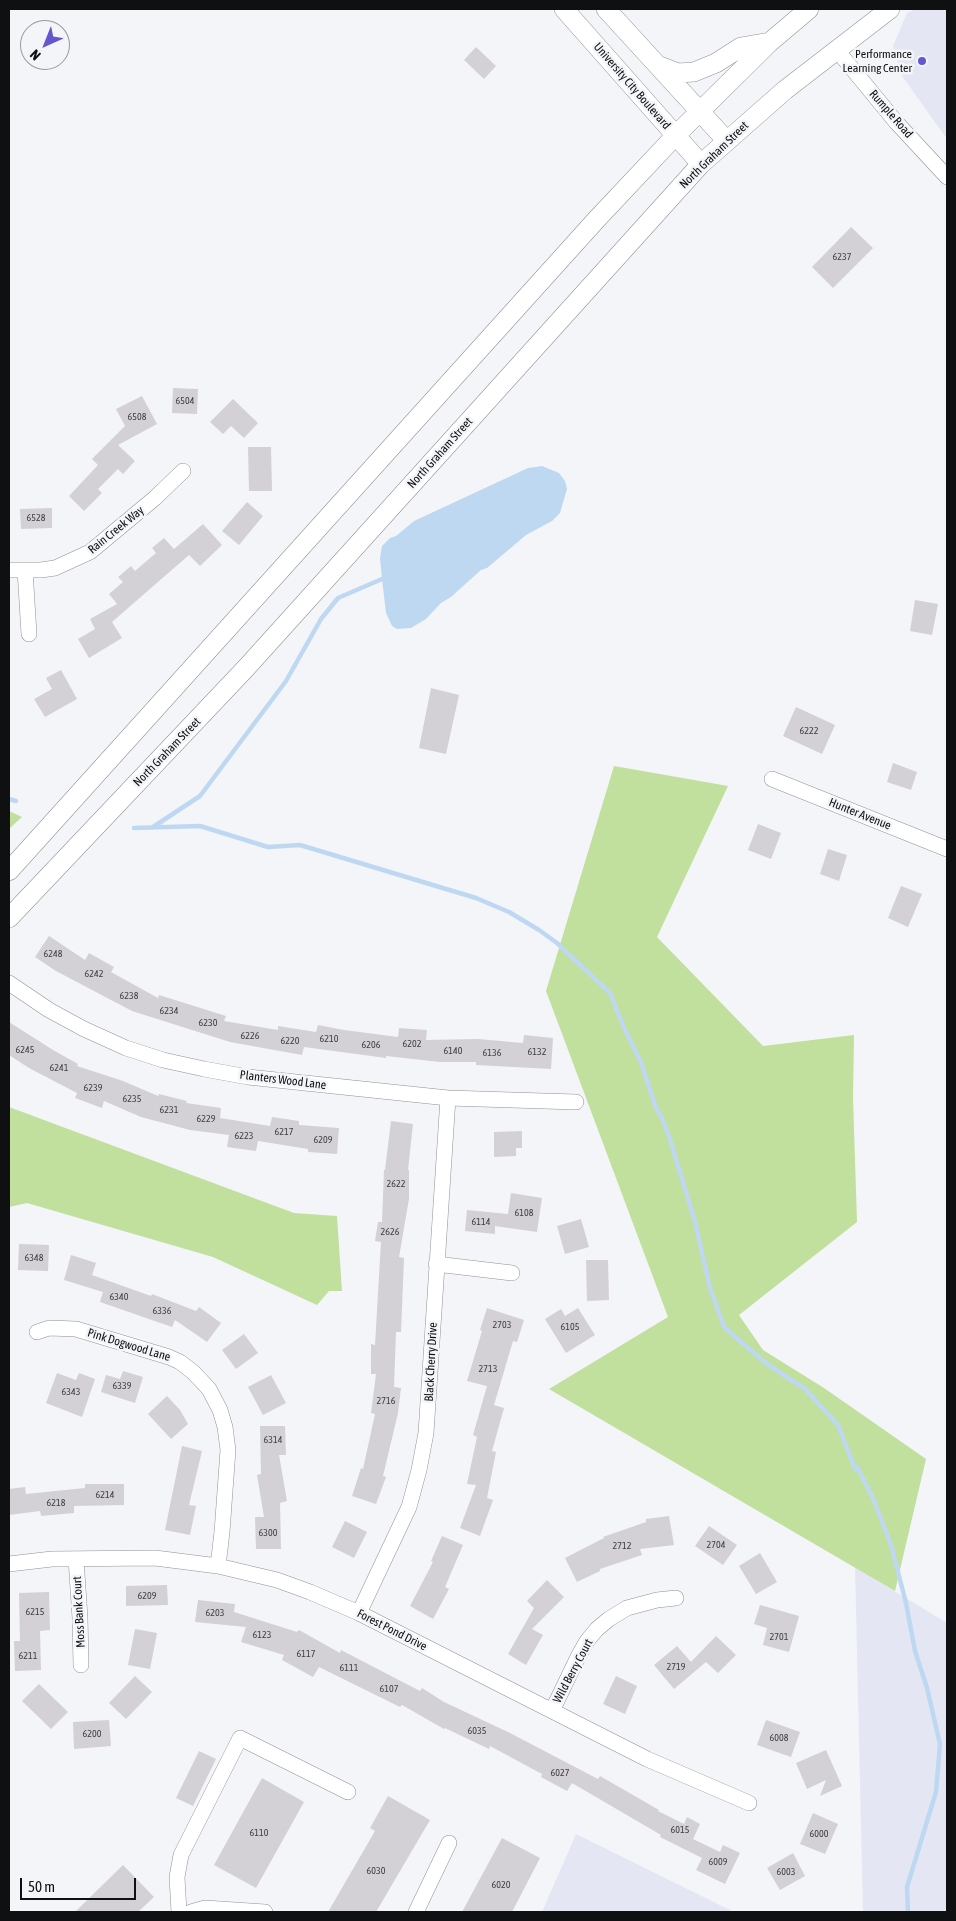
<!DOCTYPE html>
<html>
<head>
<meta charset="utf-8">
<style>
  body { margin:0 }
  #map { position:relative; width:956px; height:1921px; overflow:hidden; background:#f3f5f9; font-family:"Asap Condensed",sans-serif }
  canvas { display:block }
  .frame { position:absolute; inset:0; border:10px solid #0f1011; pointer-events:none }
  .north { position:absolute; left:20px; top:20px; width:50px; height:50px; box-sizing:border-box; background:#f3f5f9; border:1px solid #98999c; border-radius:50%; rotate:224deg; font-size:14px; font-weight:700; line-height:20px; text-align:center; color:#0f1011 }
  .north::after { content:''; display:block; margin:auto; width:18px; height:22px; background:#6356cf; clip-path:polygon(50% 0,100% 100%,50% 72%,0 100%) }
  .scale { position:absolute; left:20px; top:1878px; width:116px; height:22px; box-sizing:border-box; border:2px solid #0f1011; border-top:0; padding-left:6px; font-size:15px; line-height:18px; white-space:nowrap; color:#0f1011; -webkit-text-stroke:4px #f3f5f9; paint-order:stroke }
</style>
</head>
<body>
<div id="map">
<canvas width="956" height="1921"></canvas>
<div class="frame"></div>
<div class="north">N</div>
<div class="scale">50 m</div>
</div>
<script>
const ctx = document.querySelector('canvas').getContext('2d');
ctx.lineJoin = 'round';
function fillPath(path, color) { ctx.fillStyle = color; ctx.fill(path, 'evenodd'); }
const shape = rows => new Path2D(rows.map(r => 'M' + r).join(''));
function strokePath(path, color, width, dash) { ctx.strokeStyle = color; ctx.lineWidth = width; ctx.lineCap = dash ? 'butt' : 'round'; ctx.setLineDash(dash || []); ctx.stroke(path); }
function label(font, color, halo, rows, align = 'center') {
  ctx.font = font + ' "Asap Condensed",sans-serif'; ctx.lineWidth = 5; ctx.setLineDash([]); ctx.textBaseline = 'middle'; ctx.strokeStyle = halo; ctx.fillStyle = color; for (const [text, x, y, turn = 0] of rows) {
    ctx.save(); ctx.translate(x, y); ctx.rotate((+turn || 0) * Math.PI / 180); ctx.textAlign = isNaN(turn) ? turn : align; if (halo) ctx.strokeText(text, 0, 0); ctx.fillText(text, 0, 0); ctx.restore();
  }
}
const built = shape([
  [915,9,947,9,947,139,902,76,893,46,907,13],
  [855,1567,947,1623,947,1912,863,1912],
  [576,1834,734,1912,542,1912]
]);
const green = shape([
  [614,766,728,786,657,937,763,1046,854,1035,853,1098,857,1222,739,1315,763,1350,824,1388,926,1459,895,1591,549,1389,668,1317,546,991],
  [9,811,22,817,9,829],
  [9,1107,294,1213,337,1216,342,1291,329,1291,317,1305,213,1257,27,1203,9,1207]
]);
const water = shape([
  [542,466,559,473,565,481,567,489,560,513,552,521,526,535,487,568,481,570,451,597,441,603,426,619,411,628,397,629,392,626,386,613,382,579,380,558,382,546,390,538,396,536,414,521,528,468]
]);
const stream = shape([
  [9,799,16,801],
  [153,827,200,796,286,681,321,619,338,598,382,579],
  [134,828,200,826,268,847,300,845,476,898,509,912,539,930,557,943,610,993,625,1030,641,1062,656,1108,662,1118,669,1136,695,1222,710,1288,723,1324,726,1329,767,1364,805,1389,838,1425,855,1469,857,1467,873,1498,891,1545,906,1603,915,1651,927,1688,940,1744,936,1792,907,1887,908,1912]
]);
const building = shape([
  [476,47,496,66,484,79,464,60],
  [851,227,873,248,833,288,812,267],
  [173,388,198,389,197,414,172,413],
  [142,396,157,424,118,445,135,461,123,474,118,469,98,489,102,493,84,511,69,496,98,465,92,459,125,426,116,409],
  [233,399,258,423,244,438,231,426,223,434,210,422],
  [248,447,271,447,272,491,249,491],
  [247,502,263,516,239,545,222,531],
  [52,508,52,528,21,529,20,509],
  [203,524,222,545,200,566,189,555,112,622,122,638,89,658,78,639,95,629,90,619,117,604,109,594,123,582,118,577,131,566,135,571,156,553,152,548,164,538,174,549],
  [915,600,938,604,932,635,910,631],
  [61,670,77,699,45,717,34,699,52,689,46,678],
  [431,688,459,695,446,754,419,748],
  [796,707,835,725,822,754,783,736],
  [893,763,917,772,911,790,887,782],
  [758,824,781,833,771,859,748,850],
  [828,849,847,855,839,881,820,874],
  [901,886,922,894,908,927,888,918],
  [49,936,85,960,89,953,114,967,111,972,158,998,159,995,226,1016,224,1021,278,1030,278,1026,316,1032,318,1025,344,1030,398,1037,399,1028,427,1030,426,1040,478,1039,523,1043,524,1035,553,1038,551,1069,476,1065,476,1062,440,1062,386,1056,386,1058,304,1047,302,1055,230,1042,132,1011,56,971,35,957],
  [9,1022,53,1050,78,1064,77,1066,123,1081,158,1096,159,1094,187,1101,186,1103,221,1108,220,1118,270,1126,272,1117,299,1121,299,1125,339,1128,337,1154,308,1152,308,1149,258,1141,256,1151,227,1147,229,1135,190,1130,141,1117,104,1101,102,1108,75,1098,77,1093,29,1068,9,1055],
  [391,1121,413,1124,408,1170,409,1170,409,1199,399,1257,404,1258,401,1332,396,1332,394,1387,401,1388,398,1413,383,1476,386,1477,376,1504,352,1496,361,1468,363,1469,375,1414,371,1413,376,1374,371,1374,371,1344,375,1345,381,1242,375,1241,378,1222,382,1222,384,1170,385,1170],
  [522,1131,522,1148,516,1148,516,1156,494,1157,494,1132],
  [511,1193,542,1198,537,1232,495,1226,495,1234,465,1231,467,1210,508,1214],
  [581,1219,589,1247,565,1254,557,1226],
  [19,1244,49,1245,48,1271,18,1270],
  [71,1255,96,1263,92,1275,151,1296,152,1294,196,1311,199,1307,221,1323,207,1342,175,1320,172,1327,100,1302,103,1292,64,1280],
  [586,1260,608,1260,609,1300,587,1301],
  [487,1308,524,1320,517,1342,513,1341,494,1405,504,1408,492,1451,496,1452,487,1498,493,1500,480,1536,460,1528,476,1485,467,1484,477,1437,473,1435,487,1386,467,1381,482,1331,480,1330],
  [578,1308,595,1335,566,1353,545,1319,561,1309,565,1316],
  [244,1334,258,1353,236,1369,222,1350],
  [123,1371,143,1377,135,1403,101,1392,106,1375,120,1379],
  [57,1373,76,1380,79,1373,95,1379,82,1417,46,1403],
  [271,1375,286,1403,263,1415,248,1387],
  [167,1396,180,1410,188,1424,171,1439,148,1414],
  [260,1426,285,1426,286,1455,279,1455,287,1501,280,1503,281,1549,256,1549,255,1517,264,1517,257,1475,261,1474],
  [182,1446,202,1451,189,1505,196,1506,190,1535,165,1530],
  [85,1484,124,1484,124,1505,74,1506,74,1513,41,1516,40,1511,9,1515,9,1489,25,1487,26,1494,85,1488],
  [669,1516,674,1545,640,1549,642,1555,600,1569,600,1571,577,1582,565,1558,604,1538,603,1537,646,1522,646,1519],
  [345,1521,367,1532,354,1558,332,1547],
  [709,1526,737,1545,723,1565,695,1546],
  [442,1536,463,1545,445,1587,449,1589,433,1619,410,1606,433,1562,431,1561],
  [760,1553,777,1582,756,1594,739,1566],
  [547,1580,564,1597,532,1629,543,1635,526,1665,508,1654,534,1608,527,1601],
  [167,1585,168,1605,126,1606,126,1586],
  [49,1592,50,1630,40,1631,41,1670,15,1671,14,1641,20,1641,19,1593],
  [198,1600,235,1604,234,1612,297,1632,299,1630,340,1653,341,1650,420,1691,422,1688,444,1702,510,1733,598,1779,600,1776,659,1810,658,1811,684,1824,687,1817,700,1824,693,1839,720,1852,723,1845,740,1853,725,1884,696,1870,702,1858,660,1837,661,1835,572,1783,567,1791,541,1777,542,1774,490,1746,489,1749,445,1728,444,1729,402,1705,400,1707,319,1667,313,1677,282,1660,284,1655,241,1642,246,1627,195,1622],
  [760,1605,799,1616,789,1652,763,1645,767,1628,754,1624],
  [135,1629,157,1633,150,1669,128,1665],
  [716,1636,736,1655,718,1673,706,1662,674,1689,654,1665,677,1646,691,1662],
  [135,1676,152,1692,126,1719,109,1703],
  [616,1676,637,1686,625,1714,603,1704],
  [39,1684,68,1712,51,1729,22,1701],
  [109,1720,111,1746,74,1749,73,1722],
  [766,1720,800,1732,791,1757,757,1745],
  [826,1750,842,1786,820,1796,826,1780,807,1789,796,1763],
  [199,1751,216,1759,193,1806,176,1798],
  [262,1778,304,1802,256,1888,214,1865],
  [388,1796,430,1820,376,1912,328,1912,375,1831,370,1828],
  [813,1813,838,1824,825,1854,800,1844],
  [502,1838,540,1858,512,1912,462,1912],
  [793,1853,805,1876,780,1890,767,1868],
  [123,1865,154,1897,138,1912,75,1912]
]);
const minor = shape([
  [836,49,896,122,947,177],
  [9,570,41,570,55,568,90,552,155,498,183,471],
  [25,570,29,634],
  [772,779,947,849],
  [9,983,49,1010,84,1029,126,1048,163,1060,204,1069,248,1077,448,1098,576,1102],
  [436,1264,512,1273],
  [37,1332,49,1328,76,1329,169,1357,180,1362,193,1372,209,1389,220,1410,225,1427,228,1450,222,1532,218,1566],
  [76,1559,80,1618,81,1665],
  [9,1564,52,1559,155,1558,218,1566,277,1580,310,1592,359,1613,647,1759,749,1803],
  [359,1613,409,1507,419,1470,426,1433,448,1098],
  [552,1711,578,1657,587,1641,597,1629,609,1619,627,1608,657,1600,676,1598],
  [179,1912,177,1877,181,1855,240,1738,348,1792],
  [191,1912,205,1908,265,1912],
  [416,1912,449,1843]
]);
const major = shape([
  [564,9,701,164],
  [606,9,726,140],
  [660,66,678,73,694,72,716,63,741,47,770,42],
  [9,871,596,220,676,135,770,42,809,9],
  [9,918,246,668,701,164,785,90,890,9]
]);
const markers = [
  [922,61,5,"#6356cf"]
];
const numberNames = [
  ["6237",842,257],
  ["6504",185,401],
  ["6508",137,417],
  ["6528",36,518],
  ["6222",809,731],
  ["6248",53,954],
  ["6242",94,974],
  ["6238",129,996],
  ["6234",169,1011],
  ["6230",208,1023],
  ["6226",250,1036],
  ["6210",329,1039],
  ["6220",290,1041],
  ["6202",412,1044],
  ["6206",371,1045],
  ["6245",25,1050],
  ["6140",453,1051],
  ["6132",537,1052],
  ["6136",492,1053],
  ["6241",59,1068],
  ["6239",93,1088],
  ["6235",132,1099],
  ["6231",169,1110],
  ["6229",206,1119],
  ["6217",284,1132],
  ["6223",244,1136],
  ["6209",323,1140],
  ["2622",396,1184],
  ["6108",524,1213],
  ["6114",481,1222],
  ["2626",390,1232],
  ["6348",34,1258],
  ["6340",119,1297],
  ["6336",162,1311],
  ["2703",502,1325],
  ["6105",570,1327],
  ["2713",488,1369],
  ["6339",122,1386],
  ["6343",71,1392],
  ["2716",386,1401],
  ["6314",273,1440],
  ["6214",105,1495],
  ["6218",56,1503],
  ["6300",268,1533],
  ["2704",716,1545],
  ["2712",622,1546],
  ["6209",147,1596],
  ["6215",35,1612],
  ["6203",215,1613],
  ["6123",262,1635],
  ["2701",779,1637],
  ["6117",306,1654],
  ["6211",28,1656],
  ["2719",676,1667],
  ["6111",349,1668],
  ["6107",389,1689],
  ["6035",477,1731],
  ["6200",92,1734],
  ["6008",779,1738],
  ["6027",560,1773],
  ["6015",680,1830],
  ["6110",259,1833],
  ["6000",819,1834],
  ["6009",718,1862],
  ["6030",376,1871],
  ["6003",786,1872],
  ["6020",501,1885]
];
const poiNames = [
  ["Performance",912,54],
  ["Learning Center",912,68]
];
const streetNames = [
  ["University City Boulevard",632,86,49],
  ["Rumple Road",891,114,49],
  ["North Graham Street",714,155,-44],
  ["North Graham Street",440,453,-48],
  ["Rain Creek Way",116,530,-39],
  ["North Graham Street",167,752,-46],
  ["Hunter Avenue",860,814,22],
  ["Planters Wood Lane",283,1080,7],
  ["Pink Dogwood Lane",129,1345,17],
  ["Black Cherry Drive",431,1362,-87],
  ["Moss Bank Court",79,1612,-93],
  ["Forest Pond Drive",392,1630,27],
  ["Wild Berry Court",573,1671,-62]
];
fillPath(built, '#e4e7f3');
fillPath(green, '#c1df9d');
fillPath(water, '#bfd8f2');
strokePath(stream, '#bfd8f2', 4.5);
fillPath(building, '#d3d1d5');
strokePath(minor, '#909195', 16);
strokePath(major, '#909195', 20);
strokePath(minor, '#fff', 15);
strokePath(major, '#fff', 19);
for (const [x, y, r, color] of markers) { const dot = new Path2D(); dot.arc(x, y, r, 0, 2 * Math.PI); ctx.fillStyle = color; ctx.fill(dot); strokePath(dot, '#f3f5f9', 2); }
label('10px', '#404042', null, numberNames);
label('12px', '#0f1011', '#f3f5f9', poiNames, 'right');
label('12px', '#0f1011', '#f3f5f9', streetNames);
</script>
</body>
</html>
